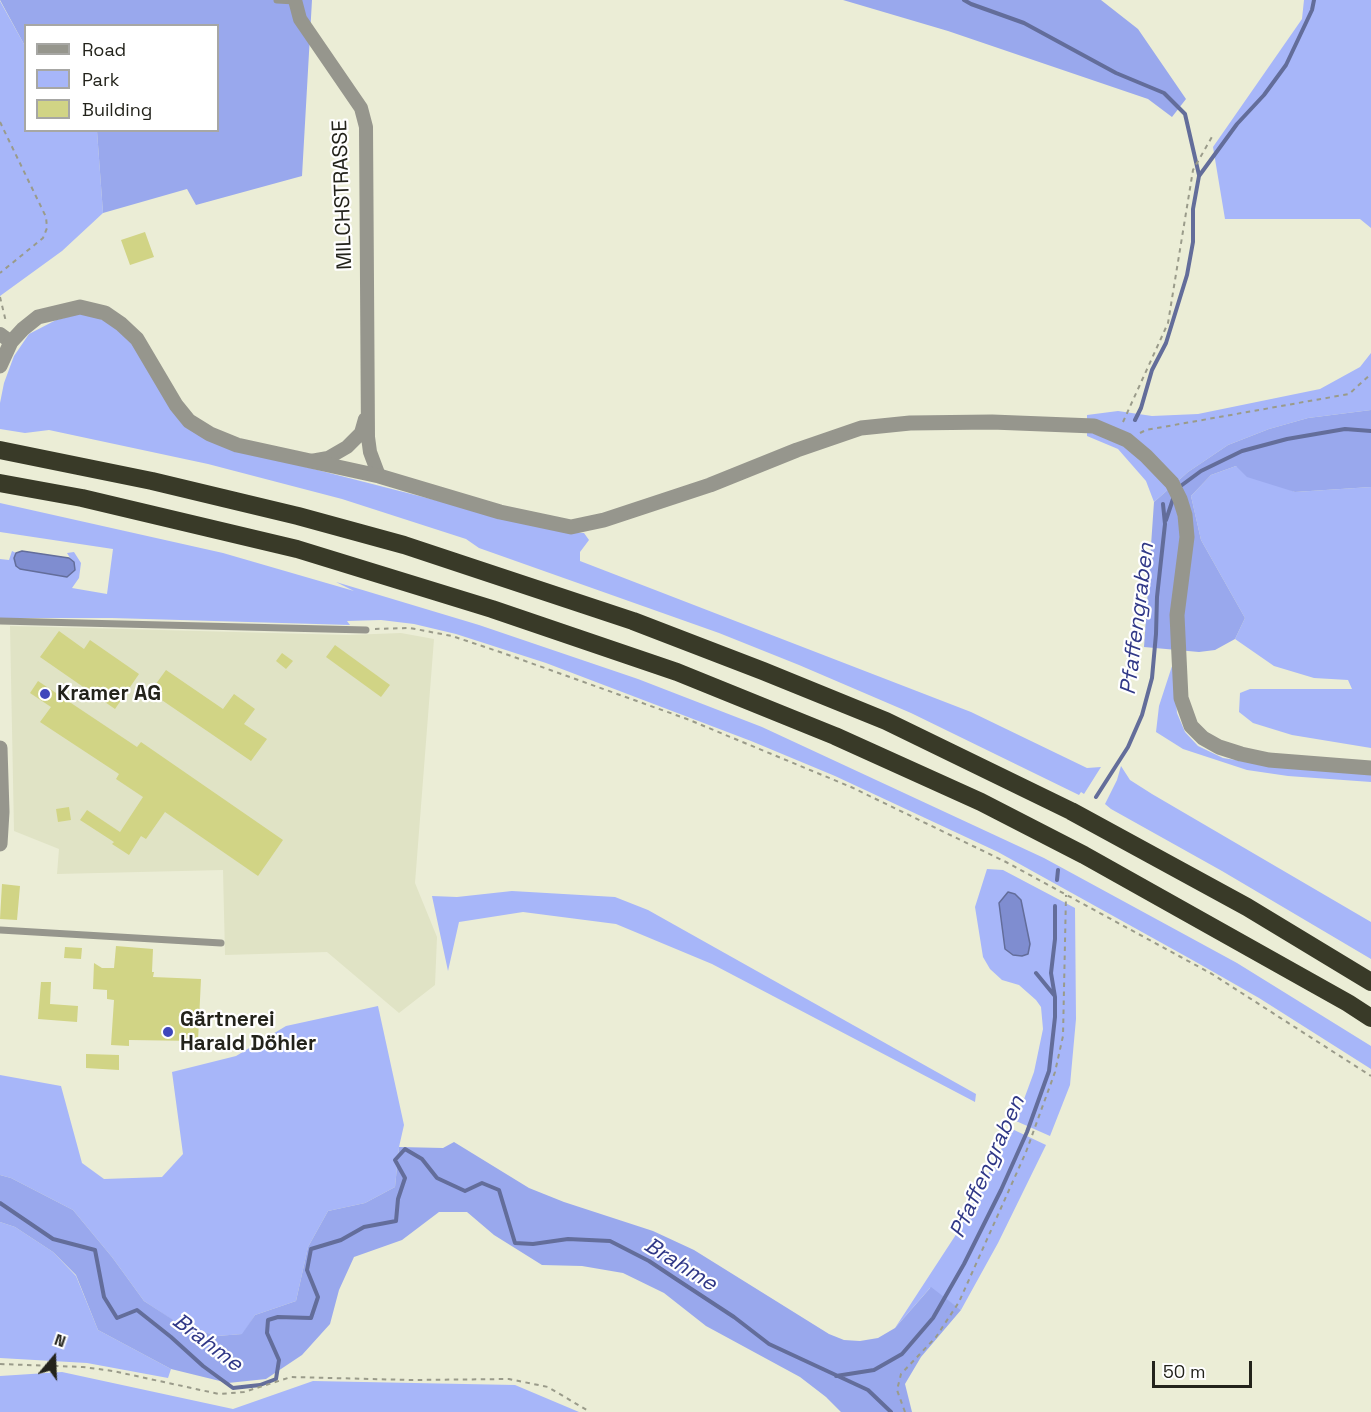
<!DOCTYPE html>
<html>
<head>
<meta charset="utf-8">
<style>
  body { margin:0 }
  #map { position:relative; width:1371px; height:1412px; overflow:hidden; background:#ebedd6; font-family:"Space Grotesk",sans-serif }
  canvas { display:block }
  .legend { position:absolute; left:24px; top:24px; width:195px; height:108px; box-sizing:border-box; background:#fff; border:2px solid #a7a7a4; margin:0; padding:8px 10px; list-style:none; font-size:18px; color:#23231b }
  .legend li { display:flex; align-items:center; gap:12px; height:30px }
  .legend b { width:30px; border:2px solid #a7a7a4 }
  .north { position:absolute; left:24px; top:1328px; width:60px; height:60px; -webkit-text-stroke:4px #fff; paint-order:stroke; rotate:19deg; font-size:16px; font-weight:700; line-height:24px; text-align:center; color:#23231b }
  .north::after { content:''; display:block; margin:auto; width:21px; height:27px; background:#23231b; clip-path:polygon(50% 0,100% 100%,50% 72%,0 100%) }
  .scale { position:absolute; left:1152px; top:1361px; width:100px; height:27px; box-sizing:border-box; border:3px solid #23231b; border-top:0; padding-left:8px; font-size:18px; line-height:21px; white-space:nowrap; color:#23231b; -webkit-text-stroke:4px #fff; paint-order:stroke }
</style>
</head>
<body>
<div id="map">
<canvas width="1371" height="1412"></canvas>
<ul class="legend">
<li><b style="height:8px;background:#96968d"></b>Road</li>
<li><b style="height:16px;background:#a7b6f9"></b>Park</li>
<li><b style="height:16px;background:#d1d485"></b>Building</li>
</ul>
<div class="north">N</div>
<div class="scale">50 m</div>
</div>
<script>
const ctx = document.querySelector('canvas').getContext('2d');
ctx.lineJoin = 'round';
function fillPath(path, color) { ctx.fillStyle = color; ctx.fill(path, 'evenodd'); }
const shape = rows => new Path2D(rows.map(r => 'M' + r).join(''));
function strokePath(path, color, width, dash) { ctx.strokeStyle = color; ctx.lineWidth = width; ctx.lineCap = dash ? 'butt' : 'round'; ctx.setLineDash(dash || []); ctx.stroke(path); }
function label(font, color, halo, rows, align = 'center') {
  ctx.font = font + ' "Space Grotesk",sans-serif'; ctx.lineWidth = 4.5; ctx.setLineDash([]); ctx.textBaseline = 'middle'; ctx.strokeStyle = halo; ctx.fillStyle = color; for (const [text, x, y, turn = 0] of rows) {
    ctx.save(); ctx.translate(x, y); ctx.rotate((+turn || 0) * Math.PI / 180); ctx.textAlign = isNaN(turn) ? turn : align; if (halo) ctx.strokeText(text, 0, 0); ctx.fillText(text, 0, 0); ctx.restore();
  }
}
const built = shape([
  [10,626,349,635,401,633,434,639,415,883,437,937,435,985,399,1013,327,952,225,955,223,870,57,874,59,849,14,831]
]);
const green = shape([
  [1304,0,1371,0,1371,228,1360,219,1225,219,1213,147,1302,19],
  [0,1,25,46,26,130,97,131,103,213,62,251,0,296],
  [83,313,109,322,131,340,177,416,251,453,517,521,567,532,584,533,589,540,580,552,580,561,971,712,1087,768,1101,767,1084,794,1081,792,1079,795,911,713,799,665,719,633,479,548,466,539,342,499,208,464,49,430,25,433,0,429,0,403,4,383,14,356,29,334,56,320],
  [1371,353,1371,410,1308,418,1269,429,1228,445,1188,472,1154,502,1146,481,1118,449,1087,436,1087,415,1118,411,1152,416,1198,414,1320,389,1360,367],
  [1236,466,1295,492,1371,487,1371,748,1292,735,1253,723,1239,712,1240,693,1250,689,1352,689,1348,680,1314,678,1274,666,1235,639,1245,618,1201,540,1191,496,1211,475],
  [0,503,223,553,354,591,336,582,479,625,638,679,762,727,1044,858,1237,963,1371,1046,1371,1069,1259,998,1196,962,998,852,835,776,751,741,546,663,456,634,414,624,381,620,347,621,350,625,112,618,0,618,0,559,9,560,12,551,16,553,14,558,20,569,67,577,75,570,75,566,67,553,74,552,81,563,79,578,72,588,107,594,113,549,0,532],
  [1173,663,1177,713,1185,732,1198,746,1223,758,1261,764,1371,774,1371,782,1288,776,1247,770,1183,749,1156,732,1159,706],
  [1121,766,1130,780,1152,794,1371,922,1371,959,1222,871,1111,809,1105,804,1117,780],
  [987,869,1003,870,1075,908,1076,1019,1070,1085,1050,1136,1016,1121,1034,1072,1043,1029,1041,1007,1036,1000,1019,985,1002,980,990,969,983,957,975,907],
  [512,891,615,897,648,910,976,1094,975,1102,712,964,616,924,523,912,459,922,448,971,432,896,457,897],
  [378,1006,404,1125,399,1147,395,1187,365,1203,328,1211,308,1247,296,1301,255,1315,243,1334,217,1336,180,1325,144,1301,112,1257,73,1210,11,1178,0,1175,0,1075,61,1086,82,1163,104,1179,162,1177,183,1154,172,1072,236,1056,286,1026],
  [1012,1129,1046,1145,998,1243,961,1310,930,1288,895,1328,957,1233],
  [0,1222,15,1227,53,1252,76,1276,98,1330,171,1369,168,1378,87,1363,0,1358],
  [62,1372,233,1409,313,1381,515,1385,579,1412,0,1412,0,1376]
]);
const forest = shape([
  [0,0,312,0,302,176,196,205,187,189,103,213,97,131,218,130,218,26,26,26,25,46],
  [843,0,1101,0,1138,29,1186,99,1172,117,1148,99,948,31],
  [1371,410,1371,487,1295,492,1247,477,1236,466,1211,475,1191,496,1201,540,1245,618,1235,639,1215,650,1199,652,1144,647,1154,502,1188,472,1228,445,1269,429,1308,418],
  [454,1142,529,1188,564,1202,653,1231,694,1250,829,1334,844,1340,860,1341,878,1338,895,1328,931,1287,961,1310,921,1357,905,1384,912,1412,841,1412,826,1397,800,1377,706,1326,664,1293,623,1273,582,1266,542,1265,494,1235,467,1212,439,1212,402,1240,354,1257,339,1290,330,1324,302,1355,266,1379,228,1383,171,1369,98,1330,76,1275,53,1252,15,1227,0,1222,0,1175,11,1178,73,1210,112,1257,144,1301,181,1325,217,1336,242,1334,255,1315,296,1301,308,1247,328,1211,365,1203,395,1187,399,1147,443,1148]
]);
const water = shape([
  [22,551,69,558,74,562,75,570,67,577,20,569,16,566,14,558,16,553,22,551],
  [1008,892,1015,894,1021,900,1030,944,1028,954,1022,956,1013,955,1005,949,999,903,1008,892]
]);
const stream = shape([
  [964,0,971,4,1024,23,1116,73,1164,93,1185,114,1199,175],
  [1135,420,1141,408,1152,370,1166,343,1187,275,1193,242,1193,209,1199,176,1237,124,1264,95,1286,65,1312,10,1314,0],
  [1182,485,1201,471,1242,451,1287,439,1345,429,1371,431],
  [1166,520,1173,499],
  [1096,797,1128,747,1142,715,1152,678,1156,634,1157,597,1165,524,1163,504],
  [1057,880,1058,870],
  [1036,973,1054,995],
  [0,1203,53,1239,95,1250,104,1297,117,1318,137,1310,171,1337,203,1366,233,1388,260,1385,276,1379,279,1360,267,1333,268,1320,278,1317,311,1318,318,1297,307,1270,311,1249,341,1240,364,1227,396,1221,398,1199,405,1178,395,1160,405,1149,422,1159,437,1178,465,1191,482,1183,499,1190,515,1243,533,1244,568,1239,610,1241,649,1261,676,1279,734,1317,769,1344,868,1390,891,1412],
  [836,1376,874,1370,902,1354,933,1318,964,1264,1001,1190,1027,1132,1049,1071,1055,1017,1055,997,1051,973,1055,939,1055,906]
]);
const building = shape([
  [145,232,154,257,130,265,121,240],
  [59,631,84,649,90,640,139,674,115,709,40,657],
  [335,645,390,685,381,697,326,657],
  [282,653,293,661,286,669,276,661],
  [166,670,223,709,234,694,255,709,244,724,267,739,251,761,150,692],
  [38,681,137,747,141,742,283,840,258,876,165,812,146,839,141,836,129,855,112,844,114,842,80,820,87,810,120,832,143,797,116,779,119,774,40,722,51,707,30,693],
  [69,807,71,820,58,822,56,809],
  [2,884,20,886,17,920,0,919],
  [116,946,153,949,152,972,154,972,153,977,201,979,198,1041,129,1040,129,1046,111,1045,114,1000,107,999,107,990,93,989,94,963,102,968,114,968],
  [65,947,82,948,81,959,64,958],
  [41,982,51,982,50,1004,78,1006,77,1022,38,1019],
  [86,1054,119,1055,119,1070,86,1068]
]);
const path = shape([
  [0,122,46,217,47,228,43,238,0,273],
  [0,297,6,322],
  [1123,422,1168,323,1193,170,1213,135],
  [1140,433,1146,430,1349,394,1371,374],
  [375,629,410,628,452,636,500,652,687,719,851,787,1006,862,1212,974,1371,1076],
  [0,1364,83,1367,113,1371,219,1394,244,1392,291,1377,411,1380,509,1379,548,1387,590,1412],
  [905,1412,897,1390,901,1374,936,1337,959,1302,1026,1152,1055,1072,1063,1036,1066,895]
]);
const service = shape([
  [277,0,295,1],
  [0,621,366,630],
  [0,930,221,943]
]);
const minor = shape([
  [295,0,300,19,361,108,366,127,368,437,370,452,379,476],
  [0,334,11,342],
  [311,461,328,458,347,447,361,433,365,419]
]);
const tertiary = shape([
  [0,366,11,342,23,329,38,317,80,307,105,313,121,324,137,339,176,405,189,421,210,434,237,445,379,476,500,512,571,527,604,520,710,485,797,450,861,428,910,423,992,422,1094,426,1127,440,1146,456,1172,483,1180,499,1185,515,1187,537,1177,615,1181,698,1191,726,1203,738,1219,747,1241,754,1269,760,1371,768],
  [0,748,2,812,0,844]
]);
const motorway = shape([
  [0,450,152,481,298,516,404,545,633,621,763,671,886,721,1071,811,1247,907,1371,982],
  [0,483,82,498,297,549,492,609,677,672,835,736,981,802,1084,855,1348,1003,1371,1018]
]);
const markers = [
  [45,694,6,"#3f47bb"],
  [168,1032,6,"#3f47bb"]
];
const streetNames = [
  ["MILCHSTRASSE",343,195,-92]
];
const poiNames = [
  ["Kramer AG",57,694],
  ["Gärtnerei",180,1020],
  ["Harald Döhler",180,1044]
];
const waterNames = [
  ["Pfaffengraben",1138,619,-83],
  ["Pfaffengraben",988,1167,-66],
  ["Brahme",680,1265,32],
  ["Brahme",207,1343,37]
];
fillPath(built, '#e0e3c5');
fillPath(green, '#a7b6f9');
fillPath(forest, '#99a8ed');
fillPath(water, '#7f8dd0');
strokePath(water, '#636d9a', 1.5);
strokePath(stream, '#636d9a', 4);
fillPath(building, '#d1d485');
strokePath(path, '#9a9b8a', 2, [4.5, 4.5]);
strokePath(service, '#96968d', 7);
strokePath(minor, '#96968d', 14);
strokePath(tertiary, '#96968d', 15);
strokePath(motorway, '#393a28', 18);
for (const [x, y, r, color] of markers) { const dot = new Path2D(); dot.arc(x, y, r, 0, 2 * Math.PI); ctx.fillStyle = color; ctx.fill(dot); strokePath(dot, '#fff', 2); }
label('21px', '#23231b', '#fff', streetNames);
label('bold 21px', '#23231b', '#fff', poiNames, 'left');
label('italic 22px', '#303887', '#fff', waterNames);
</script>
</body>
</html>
